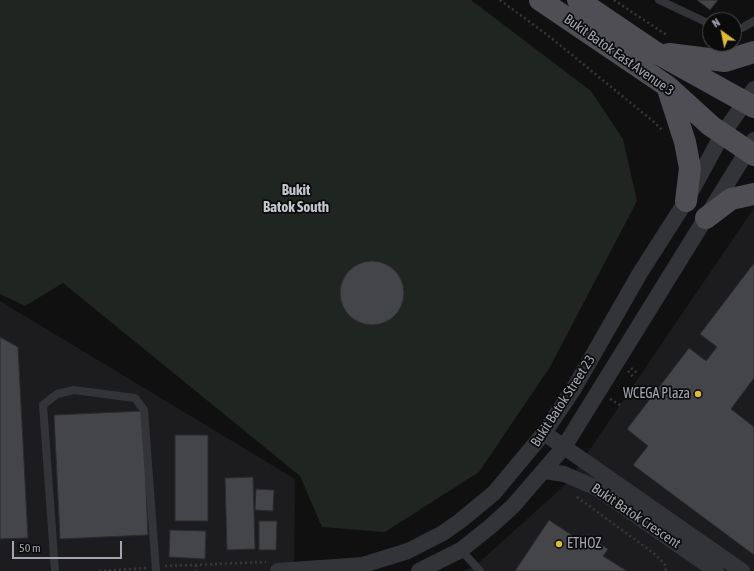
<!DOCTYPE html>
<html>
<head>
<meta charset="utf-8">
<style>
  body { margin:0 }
  #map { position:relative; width:754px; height:571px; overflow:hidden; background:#101011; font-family:"Asap Condensed",sans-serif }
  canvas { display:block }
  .north { position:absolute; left:702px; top:12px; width:40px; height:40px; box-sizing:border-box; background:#0b0b0c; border:1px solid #47494e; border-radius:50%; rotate:327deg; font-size:11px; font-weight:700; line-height:16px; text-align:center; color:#a2a5b1 }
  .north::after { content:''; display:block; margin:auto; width:14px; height:18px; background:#dfb93a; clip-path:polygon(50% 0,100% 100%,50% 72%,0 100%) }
  .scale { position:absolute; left:12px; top:541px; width:110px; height:18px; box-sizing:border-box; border:2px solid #a2a5b1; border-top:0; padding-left:5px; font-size:12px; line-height:14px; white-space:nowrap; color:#a2a5b1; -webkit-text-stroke:3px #0b0b0c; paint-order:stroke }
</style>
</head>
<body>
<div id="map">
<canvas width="754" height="571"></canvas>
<div class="north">N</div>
<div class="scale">50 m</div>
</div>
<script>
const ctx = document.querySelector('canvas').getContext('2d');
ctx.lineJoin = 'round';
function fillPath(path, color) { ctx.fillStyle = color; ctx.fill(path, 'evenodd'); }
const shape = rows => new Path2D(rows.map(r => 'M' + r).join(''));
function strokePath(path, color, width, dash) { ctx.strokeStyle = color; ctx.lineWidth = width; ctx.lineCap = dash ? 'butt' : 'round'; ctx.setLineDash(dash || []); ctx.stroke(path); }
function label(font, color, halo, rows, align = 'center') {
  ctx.font = font + ' "Asap Condensed",sans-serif'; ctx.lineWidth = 3.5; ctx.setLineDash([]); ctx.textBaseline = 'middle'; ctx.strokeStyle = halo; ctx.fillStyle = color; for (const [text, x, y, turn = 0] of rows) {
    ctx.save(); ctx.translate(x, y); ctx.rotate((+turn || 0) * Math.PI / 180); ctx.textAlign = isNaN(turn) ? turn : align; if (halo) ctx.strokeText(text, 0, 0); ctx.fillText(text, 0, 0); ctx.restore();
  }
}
const built = shape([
  [754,208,754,571,463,571,474,567,567,483],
  [0,301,295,479,294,571,0,571]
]);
const green = shape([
  [0,0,471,0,591,91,623,139,637,201,550,367,479,472,385,532,322,527,300,476,63,283,25,306,0,294]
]);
const building = shape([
  [697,0,718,0,710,10,697,0],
  '340 293a32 32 0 1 1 64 0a32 32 0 1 1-64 0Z',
  [754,263,754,378,731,409,754,427,754,555,633,465,648,446,627,429,689,348,706,361,717,347,700,334,754,263],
  [0,337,18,347,28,538,0,539,0,337],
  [143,411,148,535,60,539,54,415,143,411],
  [175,435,208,435,208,521,175,521,175,435],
  [253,477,255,549,227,550,225,478,253,477],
  [256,489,274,490,273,511,255,510,256,489],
  [549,520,590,547,594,540,608,549,603,556,627,571,515,571,549,520],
  [259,521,277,521,276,550,259,550,259,521],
  [170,530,206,531,205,559,169,557,170,530]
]);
const path = shape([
  [500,0,550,37,654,122,662,130],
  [614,0,668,36],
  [631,368,638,374],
  [628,371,633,377],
  [610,399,623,407],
  [577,497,656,555,665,565,666,571],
  [196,565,196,571],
  [165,566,266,562],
  [99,571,146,568]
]);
const lane = shape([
  [659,0,710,24],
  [734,29,742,28,754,21],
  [461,550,480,571],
  [55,571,43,405,57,394,74,390,135,398,144,410,156,571]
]);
const street = shape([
  [544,433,742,571],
  [545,471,564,474,597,488,716,571],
  [278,571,363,565,408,551,443,533,460,521,494,493,544,433,573,390,640,273,686,201,722,135,754,89],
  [419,571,461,550,491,526,513,506,564,447,754,140]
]);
const primary = shape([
  [540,0,667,86,711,126,754,155],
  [578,0,655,52,754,107],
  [669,54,725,61,754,52],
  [667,86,685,142,690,168,686,201],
  [706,218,731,199,754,194]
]);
const markers = [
  [698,394,4,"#dfb93a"],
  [559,544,4,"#dfb93a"]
];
const streetNames = [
  ["Bukit Batok East Avenue 3",619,55,35],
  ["Bukit Batok Street 23",563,401,-57],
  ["Bukit Batok Crescent",636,516,34]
];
const poiNames = [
  ["WCEGA Plaza",690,394],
  ["ETHOZ",567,544,"left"]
];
const neighbourhoodNames = [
  ["Bukit",296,190],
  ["Batok South",296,207]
];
fillPath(built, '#1c1c1e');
fillPath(green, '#1f2520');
fillPath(building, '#444549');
strokePath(building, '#2a2a2d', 1);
strokePath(path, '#37383d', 2.5, [2, 3]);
strokePath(lane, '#333438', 8);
strokePath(street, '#333438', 16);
strokePath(primary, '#4e4e54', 22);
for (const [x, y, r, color] of markers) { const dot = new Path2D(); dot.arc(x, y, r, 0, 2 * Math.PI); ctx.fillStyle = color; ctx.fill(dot); strokePath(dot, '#0b0b0c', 1.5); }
label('14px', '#a2a5b1', '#0b0b0c', streetNames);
label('14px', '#a2a5b1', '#0b0b0c', poiNames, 'right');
label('bold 15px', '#c3c5cd', '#0b0b0c', neighbourhoodNames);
</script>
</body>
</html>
